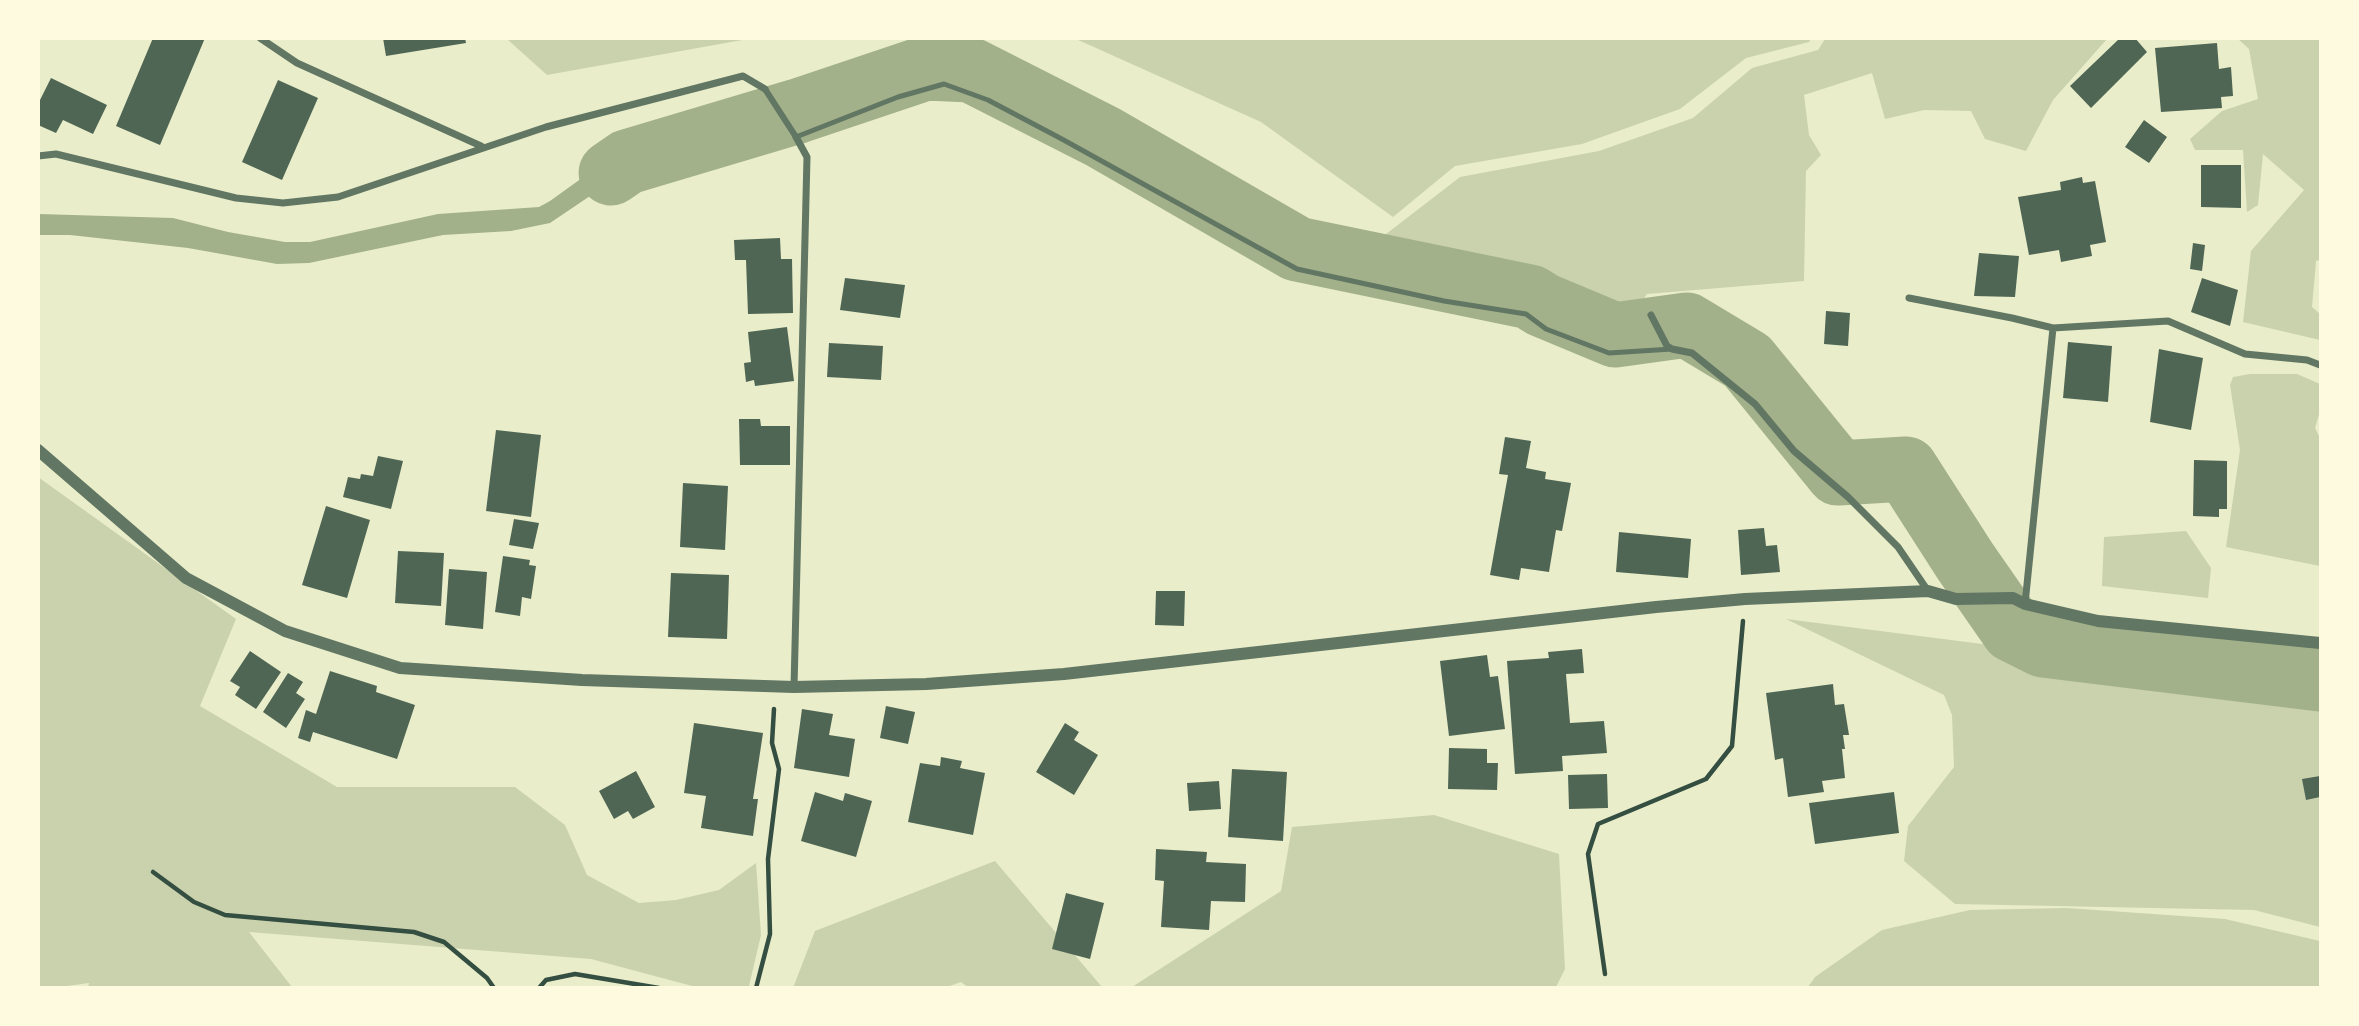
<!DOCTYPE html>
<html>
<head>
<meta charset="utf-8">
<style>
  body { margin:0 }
  #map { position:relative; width:2359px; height:1026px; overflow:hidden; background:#e9edc9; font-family:"Source Sans 3",sans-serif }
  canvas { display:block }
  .frame { position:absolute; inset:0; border:40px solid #fefae0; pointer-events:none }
</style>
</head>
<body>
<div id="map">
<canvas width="2359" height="1026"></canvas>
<div class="frame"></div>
</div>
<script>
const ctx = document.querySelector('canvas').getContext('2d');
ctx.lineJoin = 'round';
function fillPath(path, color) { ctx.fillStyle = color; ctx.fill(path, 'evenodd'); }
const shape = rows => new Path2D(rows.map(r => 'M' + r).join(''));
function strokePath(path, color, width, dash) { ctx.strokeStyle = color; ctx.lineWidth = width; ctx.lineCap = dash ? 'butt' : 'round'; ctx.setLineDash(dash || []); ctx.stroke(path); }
const green = shape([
  [507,39,748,39,547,75],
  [1076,39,1811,39,1809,42,1746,58,1680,109,1582,144,1455,166,1393,217,1261,122],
  [1825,39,2107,39,2053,100,2026,151,1985,139,1971,111,1924,110,1885,119,1872,73,1804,95,1809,135,1821,155,1806,171,1804,281,1647,294,1632,316,1606,317,1525,278,1368,248,1460,177,1599,151,1693,118,1752,68,1818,50],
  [2238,39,2320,39,2320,260,2316,261,2312,307,2320,314,2320,340,2243,322,2251,251,2304,190,2263,154,2258,205,2247,212,2243,150,2195,150,2190,139,2222,111,2258,99,2249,49],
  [2250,374,2297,374,2320,384,2320,411,2315,428,2320,438,2320,566,2226,547,2240,450,2230,385,2233,377],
  [38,477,236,619,200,706,337,787,515,787,565,825,587,875,639,903,676,900,719,890,756,863,761,935,749,986,692,986,591,959,249,932,292,987,88,987,89,983,60,987,39,987],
  [2186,531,2211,568,2208,598,2102,586,2104,537],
  [1786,619,1998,646,2320,701,2320,927,2254,910,1955,904,1904,861,1908,826,1954,767,1952,715,1944,695],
  [1434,815,1559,854,1565,969,1556,987,1132,987,1281,891,1292,827],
  [995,861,1102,987,969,988,961,982,944,988,793,988,815,931],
  [2067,908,2225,919,2320,941,2320,987,1808,987,1815,977,1882,930,1970,910]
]);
const water = shape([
  [689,138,694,147,630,169,550,223,511,231,443,235,309,263,277,264,188,248,70,235,39,235,39,214,173,218,228,232,285,242,310,242,438,214,539,207,550,201,600,165,624,153]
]);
const river = shape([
  [611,173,627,162,798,111,926,68,971,70,1103,137,1297,249,1530,297,1543,305,1615,335,1687,325,1747,361,1838,473,1906,469,1965,561,2013,630,2043,645,2320,679]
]);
const building = shape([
  [153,38,205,38,160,145,116,126],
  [383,38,465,38,466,43,386,56],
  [2120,38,2135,38,2147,52,2091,108,2070,86],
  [2217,43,2219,69,2231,67,2233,96,2221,97,2222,108,2161,112,2155,48],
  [51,78,107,105,93,134,63,120,56,133,38,125,38,104],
  [278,80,318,98,282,180,242,162],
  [2144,120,2167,137,2149,163,2125,147],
  [2201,165,2241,165,2241,208,2201,207],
  [2082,177,2083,183,2095,181,2106,242,2090,245,2092,256,2061,262,2059,250,2029,255,2018,197,2061,190,2060,182],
  [780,238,781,259,792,259,793,313,748,314,746,260,735,260,734,240],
  [2193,243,2205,245,2202,271,2190,269],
  [1979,253,2019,256,2015,297,1974,296],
  [845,278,905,285,900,318,840,310],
  [2202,278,2238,290,2230,326,2191,312],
  [1826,311,1850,313,1848,346,1824,344],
  [787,327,794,381,755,386,754,380,746,382,744,363,751,362,748,332],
  [2068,342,2112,346,2108,402,2063,398],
  [829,343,883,346,881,380,827,377],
  [2159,349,2203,358,2191,430,2150,422],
  [739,419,760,419,761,426,790,426,790,465,740,465],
  [496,430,541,435,531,517,486,511],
  [1505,437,1531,441,1526,468,1546,472,1545,479,1571,483,1562,531,1556,530,1549,572,1521,568,1519,580,1490,575,1508,475,1499,474],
  [378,456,403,461,391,509,343,497,348,477,360,479,361,474,373,476],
  [2194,460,2227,461,2227,509,2219,509,2219,517,2193,516],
  [683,483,728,486,725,550,680,547],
  [326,506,370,520,347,598,302,585],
  [514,519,539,523,533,549,509,545],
  [1764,528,1766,546,1777,545,1780,572,1741,575,1738,530],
  [1619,532,1691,539,1688,578,1616,572],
  [398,551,444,553,441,606,395,603],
  [503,556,530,560,529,565,536,566,531,599,522,597,520,616,495,612],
  [449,569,487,572,483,629,445,625],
  [671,573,729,575,727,639,668,637],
  [1156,591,1185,591,1184,626,1155,625],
  [1582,649,1584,673,1566,674,1570,723,1604,721,1607,753,1562,756,1563,771,1515,774,1507,661,1549,658,1548,652],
  [250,651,281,672,256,709,235,695,240,687,230,681],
  [1487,655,1490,677,1498,676,1505,729,1449,736,1440,661],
  [330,671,377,686,376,692,415,705,397,759,313,732,310,742,298,738,306,710,316,714],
  [288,673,303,682,296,693,305,699,286,728,263,712],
  [1833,684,1835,705,1844,704,1849,735,1843,735,1845,749,1842,749,1845,778,1822,781,1824,792,1788,797,1783,758,1775,760,1766,693],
  [886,706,915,712,908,744,880,738],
  [802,709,833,714,829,735,855,739,849,777,794,768],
  [694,723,763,733,753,799,758,799,753,836,701,828,706,796,684,793],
  [1065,723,1079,732,1074,740,1098,755,1074,795,1036,772],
  [1449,748,1487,749,1487,763,1498,763,1497,790,1448,789],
  [941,757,962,761,960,768,985,773,973,835,908,822,920,763,940,766],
  [1232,769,1287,772,1283,841,1228,837],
  [636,771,655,807,633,819,628,811,614,819,599,791],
  [1607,774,1608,808,1569,809,1568,775],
  [2320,776,2320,797,2306,800,2302,779],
  [1219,781,1221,809,1189,811,1187,783],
  [815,792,843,801,845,793,872,801,856,857,801,841],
  [1894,792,1899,833,1815,844,1809,803],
  [1156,849,1207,852,1206,862,1246,864,1245,902,1211,901,1209,930,1161,927,1164,881,1155,880],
  [1066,893,1104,903,1090,959,1052,949]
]);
const path = shape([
  [153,872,194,902,225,915,414,932,444,942,487,978,494,988],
  [1605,974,1588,854,1598,824,1706,779,1732,746,1743,621],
  [539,988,546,980,575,974,659,988],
  [756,988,770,934,768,859,779,769,772,743,774,709]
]);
const service = shape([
  [796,137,898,97,944,84,988,100,1060,138,1297,269,1444,301,1526,314,1546,329,1609,353,1672,349]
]);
const pedestrian = shape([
  [765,89,796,137]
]);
const minor = shape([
  [260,38,297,63,481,146],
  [38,156,56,154,236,198,283,203,338,197,546,127,743,76,765,89],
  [1909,298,2012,318,2053,328,2168,321,2245,354,2307,360,2320,365],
  [1651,315,1667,346,1672,349,1692,353,1755,404,1794,451,1848,497,1898,547,1928,591],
  [2025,604,2053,328],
  [794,687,807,157,796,137]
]);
const tertiary = shape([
  [38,450,186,578,285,631,400,668,582,680,794,687,926,684,1064,674,1656,607,1745,599,1928,591,1956,599,2013,598,2025,604,2098,621,2320,643]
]);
fillPath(green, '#cad2ad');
fillPath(water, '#a3b18a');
strokePath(river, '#a3b18a', 65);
fillPath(building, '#4f6655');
strokePath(path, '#344e41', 4.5);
strokePath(service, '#617663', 5);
strokePath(pedestrian, '#617663', 6);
strokePath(minor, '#617663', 7);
strokePath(tertiary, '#617663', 12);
</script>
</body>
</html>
